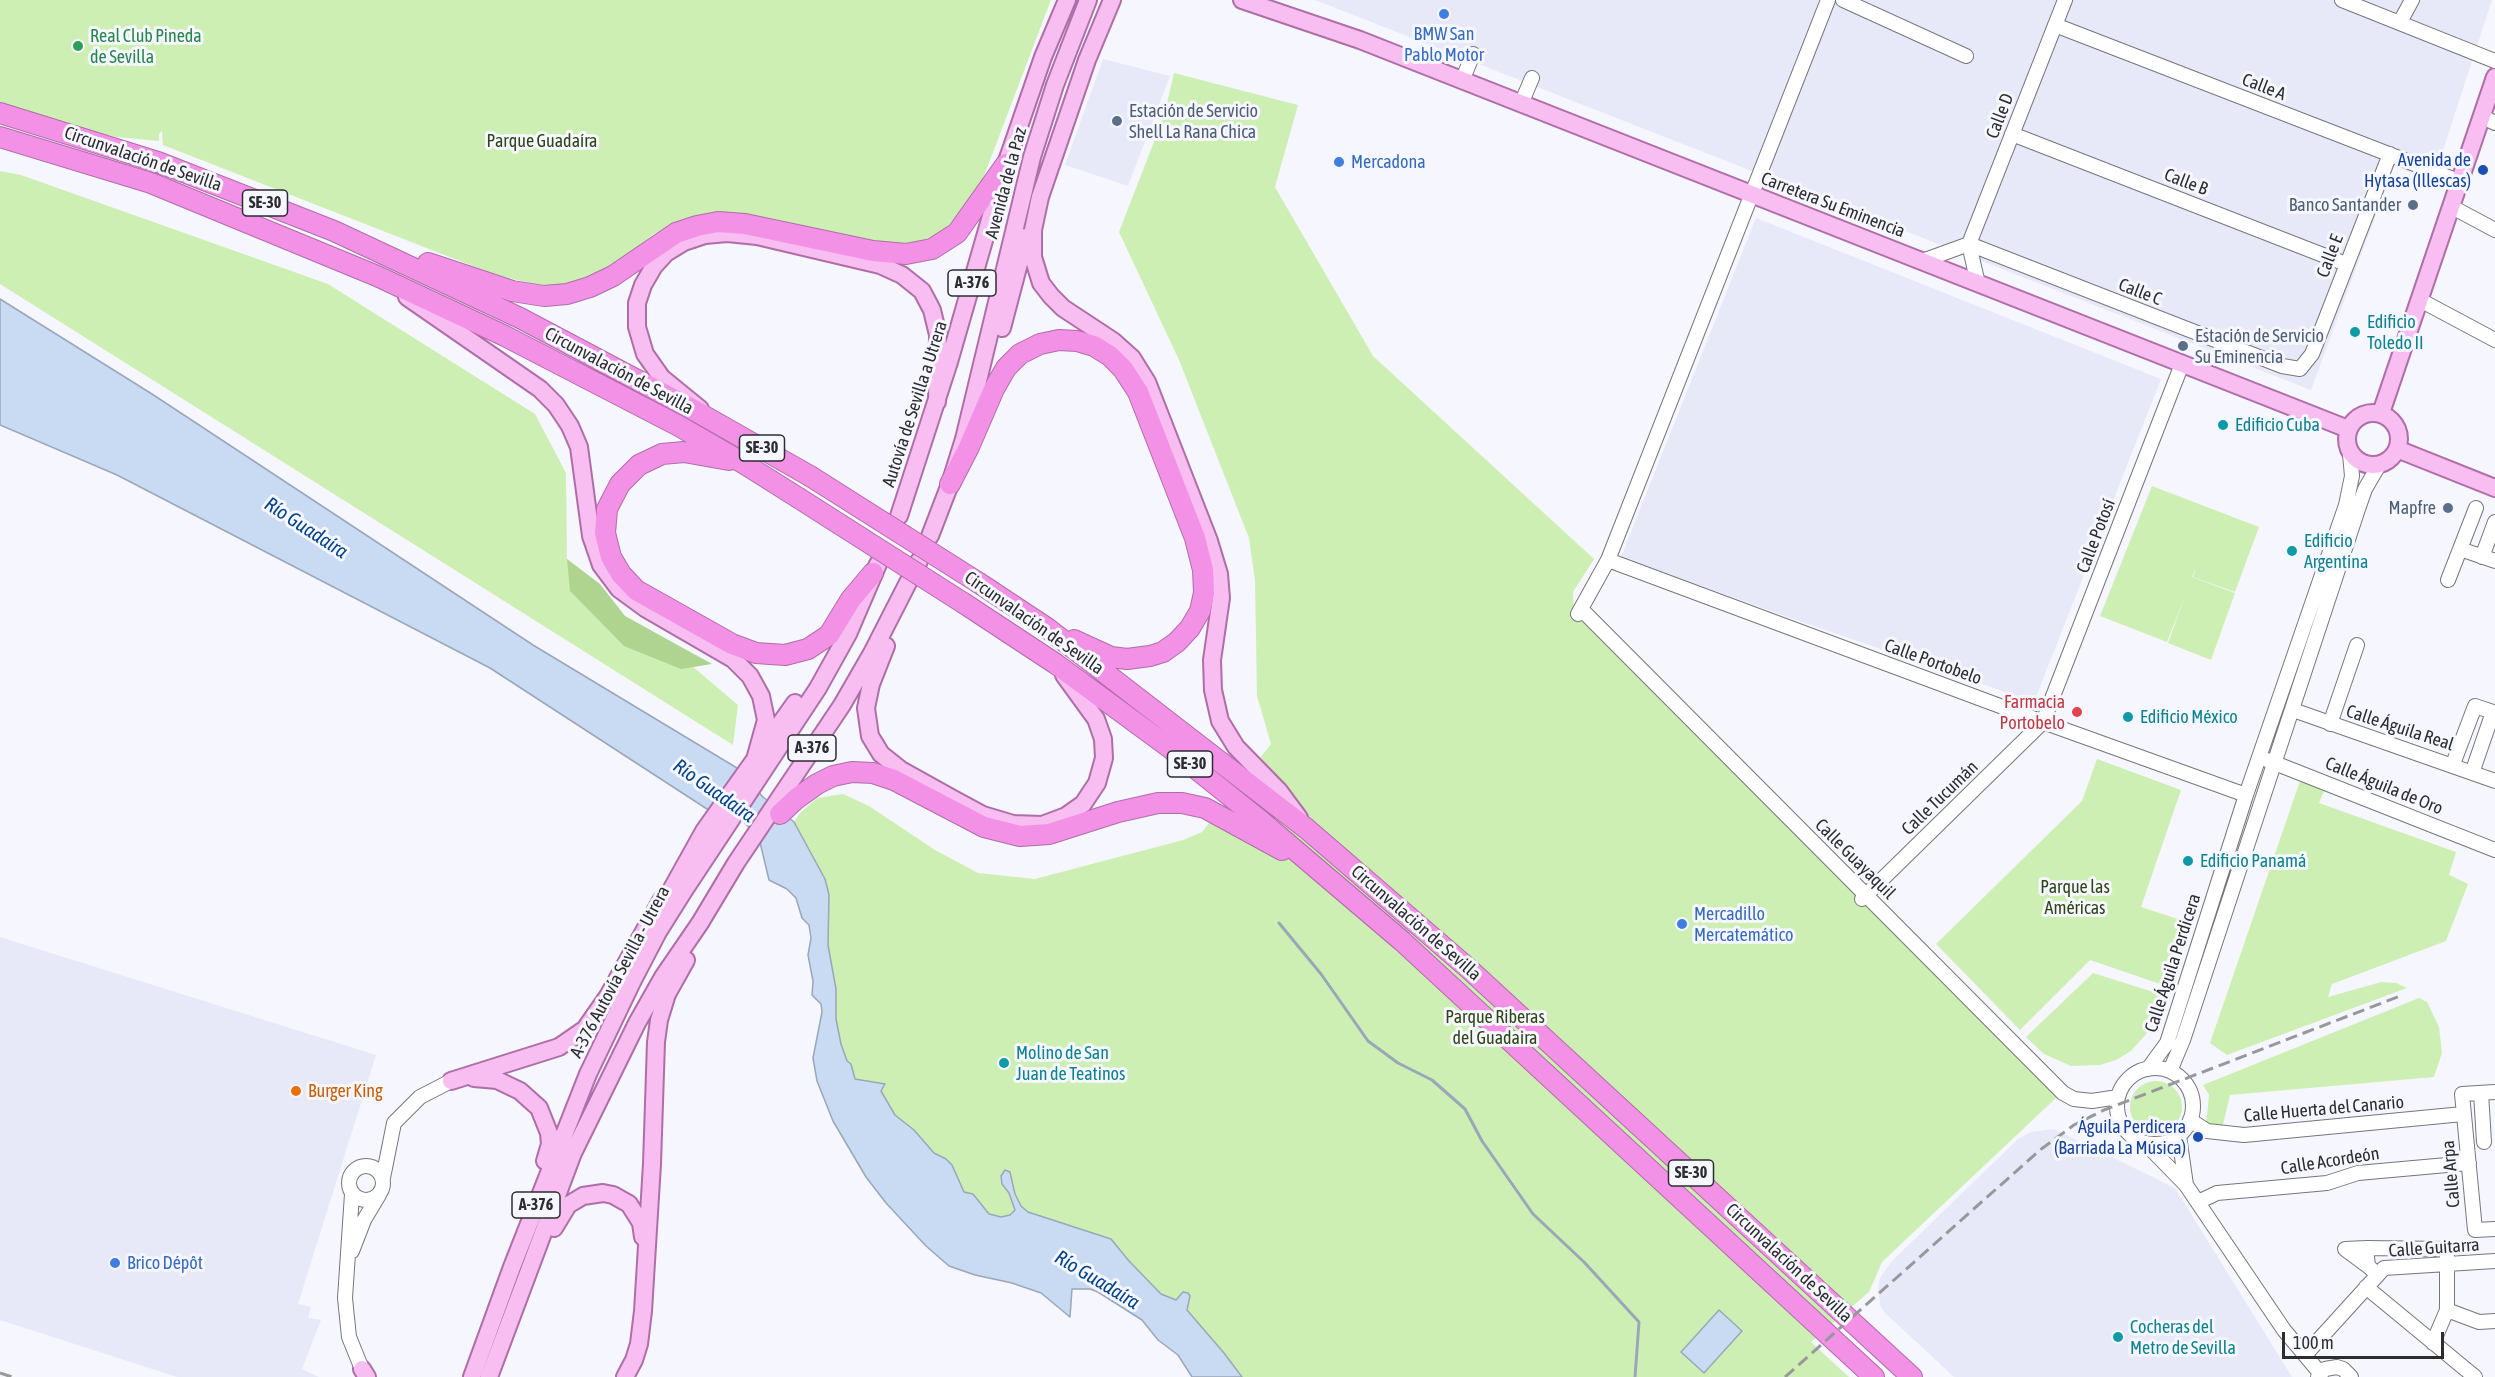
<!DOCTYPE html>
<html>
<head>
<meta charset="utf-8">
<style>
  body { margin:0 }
  #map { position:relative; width:2495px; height:1377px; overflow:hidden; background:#f6f6fe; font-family:"Asap Condensed",sans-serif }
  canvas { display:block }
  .scale { position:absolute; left:2282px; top:1332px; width:162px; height:27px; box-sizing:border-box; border:3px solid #2d2d30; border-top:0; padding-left:8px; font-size:18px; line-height:21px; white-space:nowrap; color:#2d2d30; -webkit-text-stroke:4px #f6f6fe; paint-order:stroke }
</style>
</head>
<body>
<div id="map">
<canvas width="2495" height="1377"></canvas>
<div class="scale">100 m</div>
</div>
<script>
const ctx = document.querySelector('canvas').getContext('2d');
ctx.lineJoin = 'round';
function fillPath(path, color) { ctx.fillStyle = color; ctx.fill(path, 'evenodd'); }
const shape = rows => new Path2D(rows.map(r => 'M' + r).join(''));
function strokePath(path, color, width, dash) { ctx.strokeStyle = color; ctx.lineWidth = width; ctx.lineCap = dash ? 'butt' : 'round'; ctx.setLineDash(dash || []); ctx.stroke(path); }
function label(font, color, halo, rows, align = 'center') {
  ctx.font = font + ' "Asap Condensed",sans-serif'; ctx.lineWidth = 6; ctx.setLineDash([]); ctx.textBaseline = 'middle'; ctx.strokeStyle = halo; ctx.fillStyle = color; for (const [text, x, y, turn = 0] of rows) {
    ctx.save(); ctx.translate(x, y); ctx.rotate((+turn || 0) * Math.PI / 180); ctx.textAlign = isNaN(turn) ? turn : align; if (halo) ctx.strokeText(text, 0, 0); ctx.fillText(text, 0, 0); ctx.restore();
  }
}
const built = shape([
  [1315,0,2492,0,2433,181,2394,166,2311,390],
  [1103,59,1170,76,1128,186,1065,165],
  [1756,218,2161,379,2034,702,1779,614,1621,557],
  [0,937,376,1055,298,1304,311,1307,308,1318,321,1320,302,1369,319,1377,177,1377,0,1320],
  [2054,1129,2175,1188,2292,1377,1954,1377,1884,1312,1880,1305,1878,1287,1881,1276,1893,1260,2018,1139,2031,1132]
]);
const green = shape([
  [0,0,1051,0,979,189,956,218,940,233,914,244,882,244,770,218,722,213,694,216,654,234,619,261,586,282,549,288,493,274,163,145,162,131,159,134,159,141,116,137,0,107],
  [1174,73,1298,105,1275,187,1373,356,1594,559,1573,592,1574,614,1578,614,2057,1097,1882,1262,1869,1292,1811,1342,1849,1377,1242,1377,1224,1353,1187,1310,1190,1296,1176,1300,1161,1294,1129,1261,1111,1239,1028,1212,1021,1206,1015,1194,1013,1181,1005,1171,1001,1176,1002,1184,1009,1193,1015,1210,1010,1215,1001,1217,989,1214,973,1194,964,1193,952,1165,946,1159,934,1153,914,1130,895,1115,888,1102,865,1080,855,1079,851,1064,847,1061,841,1044,836,1019,836,989,828,945,829,911,825,880,794,822,800,813,817,798,843,794,869,806,935,850,978,873,1035,879,1183,840,1202,832,1271,744,1257,696,1255,581,1249,538,1179,360,1119,232,1164,116],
  [0,171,21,175,328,284,535,414,566,473,567,559,615,623,679,655,738,705,733,745,0,284],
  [2152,486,2259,527,2235,592,2193,577,2196,567,2192,577,2235,593,2211,660,2168,643,2185,596,2167,642,2100,616],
  [2097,759,2181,790,2141,907,2187,922,2166,986,2090,960,2020,1030,1936,944,2082,801],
  [2301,778,2325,789,2319,803,2456,852,2449,875,2468,884,2446,941,2332,984,2328,997,2381,982,2396,983,2407,988,2227,1055,2210,1043],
  [2093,973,2163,995,2148,1032,2131,1051,2116,1060,2100,1065,2071,1066,2044,1054,2026,1037],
  [2419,998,2427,1002,2439,1027,2442,1053,2434,1077,2230,1095,2222,1129,2206,1126,2209,1095,2203,1085],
  '2130 1107a26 26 0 1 1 52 0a26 26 0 1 1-52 0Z'
]);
const forest = shape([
  [567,559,600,584,625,616,712,664,681,669,624,646,570,591]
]);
const water = shape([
  [0,299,152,394,533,645,737,768,763,797,794,822,825,879,829,895,828,945,836,989,836,1019,841,1044,847,1061,851,1064,855,1079,885,1084,881,1091,895,1115,914,1130,934,1153,946,1159,952,1165,964,1192,973,1194,989,1214,1001,1217,1010,1215,1015,1210,1009,1193,1002,1184,1001,1176,1005,1170,1010,1172,1015,1194,1021,1206,1028,1212,1111,1239,1129,1261,1161,1294,1176,1300,1183,1292,1188,1293,1190,1296,1187,1310,1224,1353,1242,1377,1192,1377,1178,1355,1158,1340,1142,1320,1098,1292,1090,1289,1072,1289,1070,1317,1041,1293,1012,1283,975,1275,949,1266,926,1246,886,1203,866,1177,833,1121,817,1081,813,1058,822,1012,821,1004,812,995,813,981,808,955,811,938,809,925,802,918,796,898,787,889,769,880,759,838,741,819,707,809,490,668,117,475,0,425,0,299],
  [1719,1310,1742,1331,1704,1373,1681,1352,1719,1310]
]);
const stream = shape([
  [1279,923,1321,974,1368,1041,1398,1063,1432,1080,1465,1109,1482,1141,1533,1214,1584,1262,1639,1322,1635,1377]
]);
const minor = shape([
  [1843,0,1966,56],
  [2342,0,2495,61],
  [2400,22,2412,0],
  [2055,25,2461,182],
  [1462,81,1473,54],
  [1521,104,1532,78],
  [2483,117,2495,123],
  [2012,134,2346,264],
  [2452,207,2495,230],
  [1969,244,2282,366,2300,369,2312,354,2390,154],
  [1922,261,1969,244],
  [1978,284,1969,244,2065,0],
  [2420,300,2495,340],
  [2460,549,2495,561],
  [2482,557,2495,522],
  [1608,560,2043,722,2246,795],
  [2448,580,2476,508],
  [1581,609,2063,1093,2074,1099,2092,1101,2118,1097],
  [1578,614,1608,560,1828,0],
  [2293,710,2495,781],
  [2330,724,2357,645],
  [2267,760,2495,850],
  [2453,764,2475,706,2493,712,2472,773],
  [1862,899,2043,722,2182,364],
  '2117 1106a38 38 0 1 1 76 0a38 38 0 1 1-76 0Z',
  [2148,1069,2167,1043,2246,795,2346,505,2352,476,2350,454],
  [2170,1071,2183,1040,2358,509,2365,489,2379,465],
  [2495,1092,2462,1094,2475,1230,2495,1229],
  [2481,1093,2484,1142],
  [2190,1120,2207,1131,2244,1135,2463,1114],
  [2179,1136,2186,1185],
  [2145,1143,2186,1185,2284,1330,2320,1373],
  '349 1183a17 17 0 1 1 34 0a17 17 0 1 1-34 0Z',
  [383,1178,394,1123,420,1097,451,1081],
  [352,1194,345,1298,349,1337,362,1369],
  [2198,1202,2217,1193,2327,1183,2358,1173,2469,1163],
  [2366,1248,2345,1249,2368,1266],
  [352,1251,364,1220,379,1195],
  [2377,1274,2368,1266,2366,1248,2447,1249,2447,1310,2433,1343],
  [2366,1287,2475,1377],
  [2447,1310,2479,1322,2495,1321],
  [2305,1355,2384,1268,2495,1261],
  [2318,1377,2325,1369,2337,1367,2343,1369,2351,1377]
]);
const major = shape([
  [1112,0,1087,60,1040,197,1033,230,1033,257,1041,283,1051,296,1063,308,1113,341,1132,358,1147,382,1209,541,1219,574,1221,598,1212,660,1213,690,1220,721,1236,747,1279,791,1299,818],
  [1242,0,1360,40,2348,429],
  [407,297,540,389,556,405,570,426,579,447,591,536,601,565,619,589,645,608,733,659,750,676,761,696,766,720,756,756],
  [1002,328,1026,237],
  [700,409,662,378,645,354,637,327,637,303,643,285,654,266,666,253,684,242,705,235,727,233,757,236,880,265,902,275,922,291,932,310,938,335,937,402],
  '2347 439a26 26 0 1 1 52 0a26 26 0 1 1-52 0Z',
  [2381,413,2495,77],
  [2397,449,2495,488],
  [899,516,949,362,1006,164,1043,57,1067,0],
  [930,536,950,484,964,439,1032,157,1055,85,1088,0],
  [886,646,871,684,866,708,870,736,881,754,901,770,955,800,983,815,1013,824,1042,825,1066,816,1083,804,1097,783,1104,758,1103,739,1096,719,1064,675],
  [660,910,704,831,795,703],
  [474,1078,497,1080,520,1091,539,1108,549,1133,550,1144,545,1161],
  [451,1081,559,1047,585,1029,608,996,662,899],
  [554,1228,568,1205,583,1196,603,1193,613,1195,629,1204,641,1223,643,1237],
  [362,1369,367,1377],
  [472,1377,512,1267,588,1074,632,982,658,932,685,889,818,688,848,634,878,564],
  [489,1377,573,1153,637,1023,663,977,700,923,736,863,842,705,872,653,919,561],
  [625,1377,634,1360,639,1344,643,1311,652,1164,656,1042,659,1020,667,994,686,960]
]);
const highway = shape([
  [0,113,158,162,334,231,520,318,692,409,810,476],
  [0,137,151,183,377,276,505,336,679,426,743,463,797,497],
  [428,263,512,291,544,296,567,294,590,287,613,276,676,233,697,226,718,222,745,224,873,251,906,254,932,249,957,233,1006,164],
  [729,460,684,452,662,454,639,465,620,484,607,509,605,533,611,557,621,574,636,590,732,644,756,653,785,655,808,649,829,635,851,599,873,573],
  [950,484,969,447,994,389,1006,368,1020,354,1040,344,1059,340,1077,341,1094,346,1110,356,1123,369,1138,392,1195,538,1203,570,1204,593,1200,611,1190,628,1177,642,1163,652,1150,656,1127,659,1111,657,1074,640],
  [979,583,1047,628,1307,829,1469,969,1912,1377],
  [965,604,1056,664,1170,748,1261,821,1402,941,1874,1377],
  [780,814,796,799,817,784,833,776,852,772,873,773,894,780,984,827,1020,836,1049,834,1118,812,1158,803,1182,803,1205,808,1282,850]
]);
const rail = shape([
  [0,1373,12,1377],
  [1785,1377,2040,1150,2074,1125,2104,1110,2400,996]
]);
const highwayBridge = shape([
  [810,476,979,583],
  [797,497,965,604]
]);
const markers = [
  [1444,14,6,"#3f7fe0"],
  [78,46,6,"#2e9e5b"],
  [1117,121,6,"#5c6f8a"],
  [1339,162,6,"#3f7fe0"],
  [2483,170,6,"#1a4fb4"],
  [2413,205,6,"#5c6f8a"],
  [2355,332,6,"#0f9aa8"],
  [2183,346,6,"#5c6f8a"],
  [2223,425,6,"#0f9aa8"],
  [2448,508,6,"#5c6f8a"],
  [2292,551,6,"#0f9aa8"],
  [2077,712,6,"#e0444e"],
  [2128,717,6,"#0f9aa8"],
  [2188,861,6,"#0f9aa8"],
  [1682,924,6,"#3f7fe0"],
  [1004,1063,6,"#0f9aa8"],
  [296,1091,6,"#e8710a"],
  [2198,1137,6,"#1a4fb4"],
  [115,1263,6,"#3f7fe0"],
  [2118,1337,6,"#0f9aa8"]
];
const shields = [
  [265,203,45],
  [972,283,48],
  [762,448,45],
  [812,748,48],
  [1190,764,45],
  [1691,1173,45],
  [536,1205,48]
];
const shieldNames = [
  ["SE-30",265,203],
  ["A-376",972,283],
  ["SE-30",762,448],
  ["A-376",812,748],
  ["SE-30",1190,764],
  ["SE-30",1691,1173],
  ["A-376",536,1205]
];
const shopNames = [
  ["BMW San",1444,34,"center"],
  ["Pablo Motor",1444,55,"center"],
  ["Mercadona",1351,162],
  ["Mercadillo",1694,914],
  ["Mercatemático",1694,935],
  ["Brico Dépôt",127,1263]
];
const leisureNames = [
  ["Real Club Pineda",90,36],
  ["de Sevilla",90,57]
];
const streetNames = [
  ["Calle A",2264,87,21],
  ["Calle D",2000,116,-69],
  ["Circunvalación de Sevilla",143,159,19],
  ["Calle B",2186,182,21],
  ["Avenida de la Paz",1006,183,-75],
  ["Carretera Su Eminencia",1833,205,21],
  ["Calle E",2330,256,-69],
  ["Calle C",2140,292,21],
  ["Circunvalación de Sevilla",619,371,28],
  ["Autovía de Sevilla a Utrera",915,404,-72],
  ["Calle Potosí",2096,536,-69],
  ["Circunvalación de Sevilla",1034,623,35],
  ["Calle Portobelo",1933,662,20],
  ["Calle Águila Real",2400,728,18],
  ["Calle Águila de Oro",2384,786,22],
  ["Calle Tucumán",1940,798,-44],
  ["Calle Guayaquil",1855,859,45],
  ["Circunvalación de Sevilla",1416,923,41],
  ["Calle Águila Perdicera",2173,963,-72],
  ["A-376 Autovía Sevilla - Utrera",620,972,-62],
  ["Calle Huerta del Canario",2324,1109,-5],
  ["Calle Acordeón",2330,1161,-9],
  ["Calle Arpa",2451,1174,-95],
  ["Calle Guitarra",2434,1248,-4],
  ["Circunvalación de Sevilla",1789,1263,43]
];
const serviceNames = [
  ["Estación de Servicio",1129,111],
  ["Shell La Rana Chica",1129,132],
  ["Banco Santander",2401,205,"right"],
  ["Estación de Servicio",2195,336],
  ["Su Eminencia",2195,357],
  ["Mapfre",2436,508,"right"]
];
const parkNames = [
  ["Parque Guadaíra",542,141],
  ["Parque las",2075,887],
  ["Américas",2075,908],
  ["Parque Riberas",1495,1017],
  ["del Guadaira",1495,1038]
];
const transitNames = [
  ["Avenida de",2471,160],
  ["Hytasa (Illescas)",2471,181],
  ["Águila Perdicera",2186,1127],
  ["(Barriada La Música)",2186,1148]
];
const cultureNames = [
  ["Edificio",2367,322],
  ["Toledo II",2367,343],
  ["Edificio Cuba",2235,425],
  ["Edificio",2304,541],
  ["Argentina",2304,562],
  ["Edificio México",2140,717],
  ["Edificio Panamá",2200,861],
  ["Molino de San",1016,1053],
  ["Juan de Teatinos",1016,1074],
  ["Cocheras del",2130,1327],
  ["Metro de Sevilla",2130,1348]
];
const healthNames = [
  ["Farmacia",2065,702],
  ["Portobelo",2065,723]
];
const foodNames = [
  ["Burger King",308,1091]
];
const waterNames = [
  ["Río Guadaíra",306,528,33],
  ["Río Guadaíra",714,791,35],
  ["Río Guadaíra",1097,1280,31]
];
fillPath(built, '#e8e9f8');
fillPath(green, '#ceefb4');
fillPath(forest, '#afd490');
fillPath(water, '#c8dbf3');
strokePath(water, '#9aa7b8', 1.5);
strokePath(stream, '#9aa7b8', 3);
strokePath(minor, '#76767c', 16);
strokePath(major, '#ae6ea7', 20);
strokePath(highway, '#ae6ea7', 22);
strokePath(minor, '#fff', 14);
strokePath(major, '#f8bdf1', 16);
strokePath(highway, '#f391e7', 20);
strokePath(rail, '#97979c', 3, [12, 6]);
strokePath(highwayBridge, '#ae6ea7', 22, []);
strokePath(highwayBridge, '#f391e7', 20);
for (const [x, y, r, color] of markers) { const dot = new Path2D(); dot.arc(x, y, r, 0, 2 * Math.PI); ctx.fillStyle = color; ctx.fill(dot); strokePath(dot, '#f6f6fe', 2); }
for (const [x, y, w] of shields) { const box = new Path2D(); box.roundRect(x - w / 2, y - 13, w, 26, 4.5); ctx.fillStyle = '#f6f6fe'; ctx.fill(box); strokePath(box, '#2d2d30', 1.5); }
label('bold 16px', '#2d2d30', null, shieldNames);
label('18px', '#366cbe', '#f6f6fe', shopNames, 'left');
label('18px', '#27864d', '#f6f6fe', leisureNames, 'left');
label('18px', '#2d2d30', '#f6f6fe', streetNames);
label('18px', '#4e5e75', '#f6f6fe', serviceNames, 'left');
label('18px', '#2e4616', '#f6f6fe', parkNames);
label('18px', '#164399', '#f6f6fe', transitNames, 'right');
label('18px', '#0d838f', '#f6f6fe', cultureNames, 'left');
label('18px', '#be3a42', '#f6f6fe', healthNames, 'right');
label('18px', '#c56008', '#f6f6fe', foodNames, 'left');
label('italic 20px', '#04458a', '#f6f6fe', waterNames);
</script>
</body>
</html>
